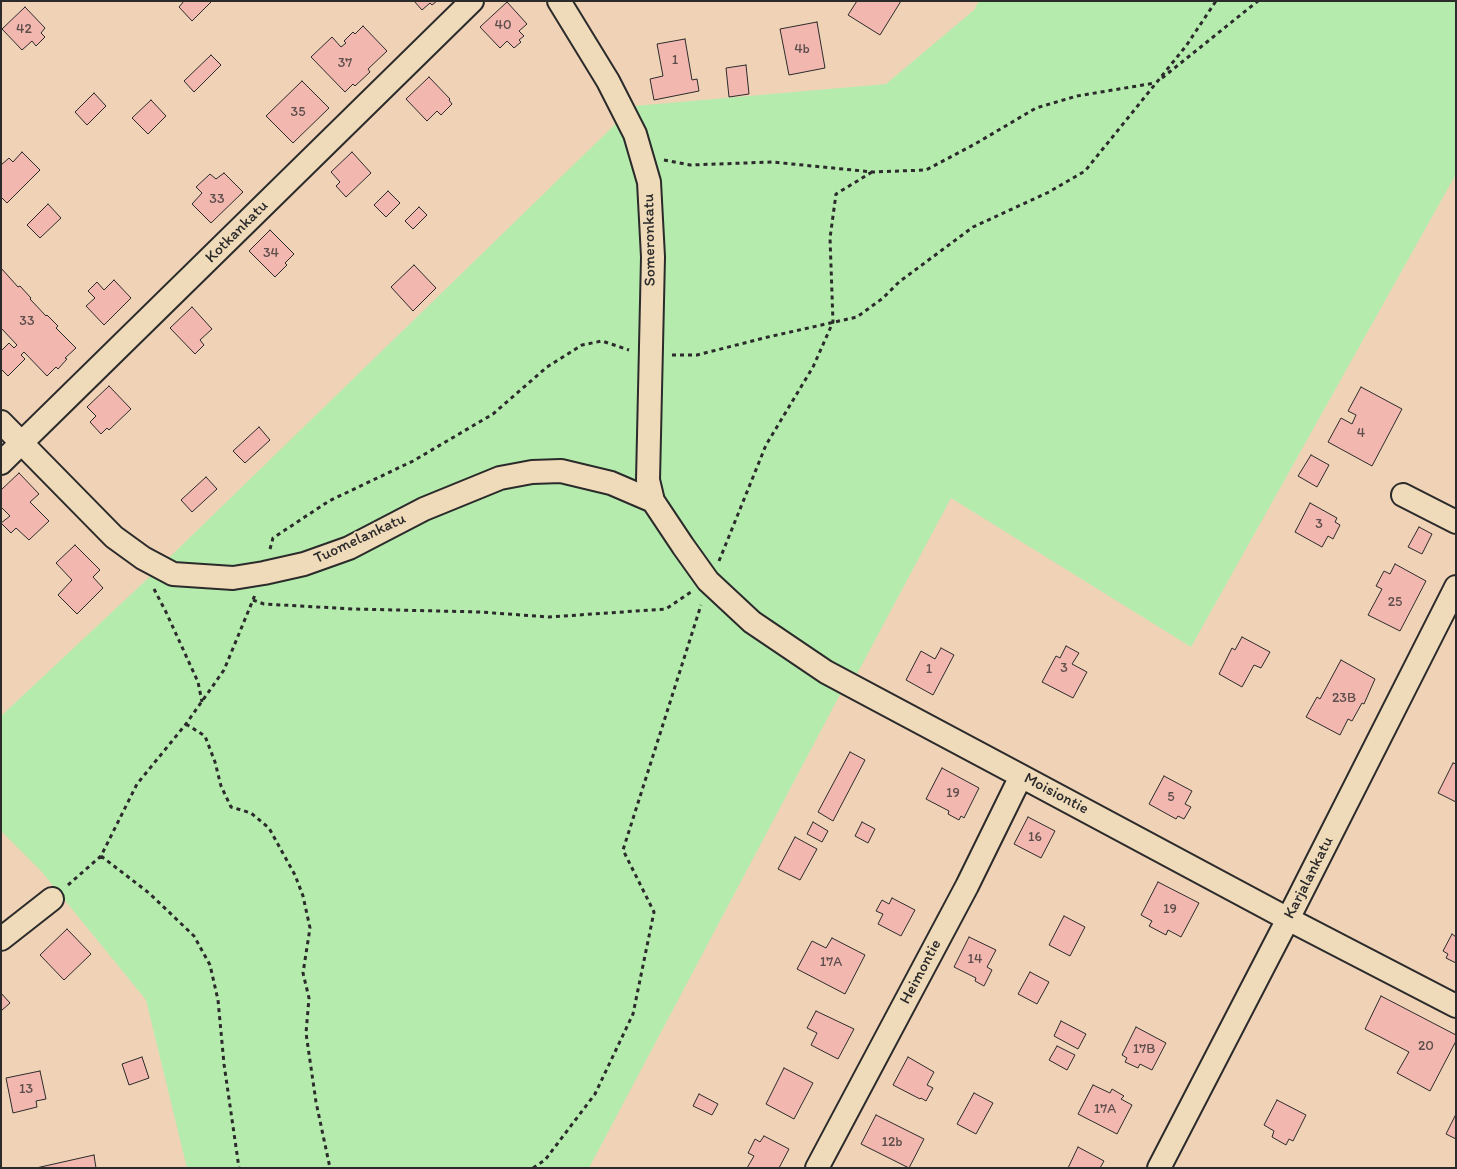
<!DOCTYPE html>
<html>
<head>
<meta charset="utf-8">
<style>
  body { margin:0 }
  #map { position:relative; width:1457px; height:1169px; overflow:hidden; background:#f0d3b7; font-family:Itim,sans-serif }
  canvas { display:block }
  .frame { position:absolute; inset:0; border:2px solid #2b2b2b; pointer-events:none }
</style>
</head>
<body>
<div id="map">
<canvas width="1457" height="1169"></canvas>
<div class="frame"></div>
</div>
<script>
const ctx = document.querySelector('canvas').getContext('2d');
ctx.lineJoin = 'round';
function fillPath(path, color) { ctx.fillStyle = color; ctx.fill(path, 'evenodd'); }
const shape = rows => new Path2D(rows.map(r => 'M' + r).join(''));
function strokePath(path, color, width, dash) { ctx.strokeStyle = color; ctx.lineWidth = width; ctx.lineCap = dash ? 'butt' : 'round'; ctx.setLineDash(dash || []); ctx.stroke(path); }
function label(font, color, halo, rows, align = 'center') {
  ctx.font = font + ' Itim,sans-serif'; ctx.lineWidth = 4; ctx.setLineDash([]); ctx.textBaseline = 'middle'; ctx.strokeStyle = halo; ctx.fillStyle = color; for (const [text, x, y, turn = 0] of rows) {
    ctx.save(); ctx.translate(x, y); ctx.rotate((+turn || 0) * Math.PI / 180); ctx.textAlign = isNaN(turn) ? turn : align; if (halo) ctx.strokeText(text, 0, 0); ctx.fillText(text, 0, 0); ctx.restore();
  }
}
const green = shape([
  [979,1,1456,1,1456,174,1191,647,951,498,858,672,844,687,589,1168,187,1168,146,1000,41,871,1,831,1,716,142,584,634,106,886,84,974,10]
]);
const building = shape([
  [184,1,212,1,192,21,179,7,184,1],
  [414,1,437,1,432,5,430,3,422,10,414,1],
  [857,1,901,1,880,35,848,15,857,1],
  [507,2,527,24,519,31,524,36,519,40,521,42,514,48,507,41,500,48,480,27,507,2],
  [25,7,45,28,41,33,45,37,36,46,32,41,22,50,2,29,25,7],
  [817,22,825,68,789,75,780,29,817,22],
  [363,26,387,51,368,69,370,72,355,86,353,84,345,92,311,57,332,37,341,47,346,43,344,41,353,32,355,34,363,26],
  [685,39,692,80,697,79,699,91,654,100,650,79,663,76,657,44,685,39],
  [211,55,221,65,194,92,184,81,211,55],
  [746,65,749,94,729,97,726,68,746,65],
  [429,77,450,99,449,100,452,104,441,115,437,111,427,121,406,99,429,77],
  [302,81,329,108,293,143,266,116,302,81],
  [94,93,106,106,87,125,75,112,94,93],
  [151,100,166,116,148,134,132,118,151,100],
  [22,152,40,170,7,203,1,197,1,165,9,158,13,162,22,152],
  [352,152,371,173,346,197,336,186,340,182,331,172,352,152],
  [224,173,243,192,211,223,192,204,202,193,196,187,210,174,216,179,224,173],
  [388,191,400,203,386,217,374,205,388,191],
  [48,204,61,218,40,238,27,225,48,204],
  [419,207,427,215,413,229,405,221,419,207],
  [270,230,294,254,285,263,287,265,275,277,249,251,270,230],
  [414,265,436,288,413,311,391,287,414,265],
  [1,268,18,287,20,286,31,298,30,299,46,316,47,315,58,326,56,328,76,348,65,358,67,359,58,369,56,367,47,376,24,352,21,355,25,359,8,376,1,369,1,351,9,343,14,348,17,345,1,328,1,268],
  [114,280,131,298,104,325,86,306,95,298,88,291,97,282,104,290,114,280],
  [192,307,212,329,200,340,204,345,195,354,170,328,192,307],
  [109,386,131,409,109,430,107,428,101,434,90,422,96,416,87,407,109,386],
  [1361,387,1402,409,1372,466,1328,442,1341,418,1352,424,1356,415,1348,411,1361,387],
  [259,427,270,440,245,463,233,451,259,427],
  [1311,455,1329,465,1317,487,1298,476,1311,455],
  [19,473,39,494,30,502,49,521,29,540,16,528,11,533,1,523,10,516,1,507,1,490,19,473],
  [206,477,217,489,192,512,181,500,206,477],
  [1310,503,1337,518,1335,522,1340,525,1333,539,1328,536,1322,547,1295,532,1310,503],
  [1419,527,1432,534,1422,554,1408,547,1419,527],
  [75,545,100,570,93,577,103,588,77,614,58,595,72,580,56,563,75,545],
  [1395,564,1426,581,1400,631,1368,615,1382,589,1376,586,1384,571,1390,574,1395,564],
  [1242,637,1270,652,1261,668,1254,665,1242,687,1219,674,1232,648,1235,650,1242,637],
  [1066,646,1079,653,1072,664,1087,672,1073,698,1042,682,1056,656,1060,658,1066,646],
  [941,648,954,655,933,695,906,680,921,651,935,659,941,648],
  [1341,660,1375,679,1364,704,1362,703,1352,721,1348,719,1340,735,1306,717,1317,697,1320,699,1341,660],
  [850,752,865,760,833,821,818,812,850,752],
  [1453,763,1456,764,1456,802,1438,793,1453,763],
  [942,768,979,788,964,818,961,816,959,820,948,814,949,811,926,799,942,768],
  [1164,776,1192,791,1185,804,1191,807,1184,819,1178,816,1176,819,1149,804,1164,776],
  [1028,817,1055,831,1041,858,1014,844,1028,817],
  [813,822,828,831,822,842,807,834,813,822],
  [862,822,875,829,868,843,855,836,862,822],
  [795,837,817,849,800,880,778,869,795,837],
  [1158,882,1199,903,1181,937,1168,930,1166,935,1149,926,1152,921,1141,915,1158,882],
  [892,898,915,910,901,936,878,924,883,914,876,911,882,900,889,904,892,898],
  [1064,916,1085,927,1070,956,1049,945,1064,916],
  [67,929,91,954,64,980,40,955,67,929],
  [1452,934,1456,937,1456,963,1446,958,1448,954,1443,951,1452,934],
  [969,937,996,950,987,967,992,970,984,986,975,981,976,978,954,967,969,937],
  [832,938,865,955,845,994,797,969,812,941,826,948,832,938],
  [1030,972,1049,982,1037,1004,1018,994,1030,972],
  [1,993,10,1003,1,1011,1,993],
  [1381,996,1456,1035,1456,1041,1430,1091,1397,1073,1409,1052,1365,1029,1381,996],
  [816,1011,854,1029,838,1059,811,1045,817,1033,807,1028,816,1011],
  [1061,1021,1086,1034,1078,1049,1054,1036,1061,1021],
  [1136,1027,1166,1043,1152,1070,1140,1064,1138,1068,1125,1062,1127,1058,1122,1055,1136,1027],
  [1057,1046,1075,1055,1067,1070,1049,1060,1057,1046],
  [142,1057,149,1078,129,1085,122,1064,142,1057],
  [908,1057,934,1072,927,1085,933,1088,926,1101,921,1098,920,1099,893,1085,908,1057],
  [784,1068,813,1083,794,1119,766,1104,784,1068],
  [40,1071,46,1099,36,1101,37,1107,13,1113,6,1078,40,1071],
  [1093,1085,1110,1093,1112,1089,1124,1096,1121,1099,1132,1105,1117,1134,1078,1114,1093,1085],
  [974,1093,993,1103,976,1134,957,1124,974,1093],
  [699,1094,718,1104,712,1115,693,1106,699,1094],
  [1277,1100,1306,1115,1293,1141,1289,1139,1286,1145,1272,1137,1274,1131,1264,1125,1277,1100],
  [1456,1114,1456,1139,1446,1134,1456,1114],
  [876,1115,924,1139,909,1168,861,1144,876,1115],
  [764,1136,789,1149,779,1168,747,1168,754,1156,748,1153,755,1139,760,1142,764,1136],
  [1078,1147,1104,1161,1100,1168,1068,1168,1078,1147],
  [94,1155,96,1168,36,1168,94,1155]
]);
const path = shape([
  [1162,78,1258,1],
  [664,160,690,165,772,162,873,172,926,170,975,144,1036,108,1077,96,1155,83],
  [672,355,697,355,768,337,857,317,883,298,899,282,973,227,1049,192,1085,171,1186,46,1216,1],
  [270,549,273,538,329,501,413,461,493,414,547,367,582,345,602,341,629,350],
  [719,561,766,445,813,367,833,322,830,238,836,194,872,172],
  [154,589,166,612,198,682,202,702],
  [253,600,264,604,354,609,480,612,549,617,666,609,691,592],
  [186,724,205,736,215,762,221,786,231,807,251,813,269,828,295,875,303,896,310,928,303,973,309,998,306,1033,316,1102,330,1168],
  [101,856,149,893,194,936,210,965,218,1000,224,1064,239,1168],
  [68,885,101,856,137,784,186,724,224,670,255,595],
  [533,1168,545,1160,595,1094,633,1014,654,912,623,850,701,605]
]);
const minor = shape([
  [559,1,608,81,635,134,649,182,653,257,648,480,653,501],
  [1,422,114,537,143,558,173,574,233,578,264,573,304,564,349,548,424,509,500,478,532,472,561,471,611,483,653,501,683,546,708,581,752,622,826,672,1021,776,1288,919,1456,1006],
  [1,463,472,1],
  [1403,495,1456,522],
  [1,939,52,899],
  [817,1168,967,886,1021,776],
  [1159,1168,1288,919,1456,587]
]);
const numberNames = [
  ["40",503,25],
  ["42",24,29],
  ["4b",802,49],
  ["1",675,60],
  ["37",345,63],
  ["35",298,112],
  ["33",217,199],
  ["34",271,253],
  ["33",27,321],
  ["4",1361,433],
  ["3",1319,524],
  ["25",1395,602],
  ["3",1064,668],
  ["1",929,669],
  ["23B",1344,698],
  ["19",953,793],
  ["5",1171,797],
  ["16",1035,837],
  ["19",1170,909],
  ["14",975,959],
  ["17A",831,962],
  ["20",1426,1046],
  ["17B",1144,1049],
  ["13",26,1089],
  ["17A",1105,1109],
  ["12b",892,1142]
];
const streetNames = [
  ["Kotkankatu",237,232,-45],
  ["Someronkatu",650,240,-91],
  ["Tuomelankatu",360,539,-25],
  ["Moisiontie",1056,794,28],
  ["Karjalankatu",1309,878,-63],
  ["Heimontie",921,972,-62]
];
fillPath(green, '#b5ebad');
fillPath(building, '#f2b7af');
strokePath(building, '#2b2b2b', 1);
strokePath(minor, '#2b2b2b', 26);
strokePath(path, '#2b2b2b', 3, [4, 4]);
strokePath(minor, '#efdab9', 22);
label('14px', '#5d4e4c', null, numberNames);
label('16px', '#2b2b2b', '#efdab9', streetNames);
</script>
</body>
</html>
